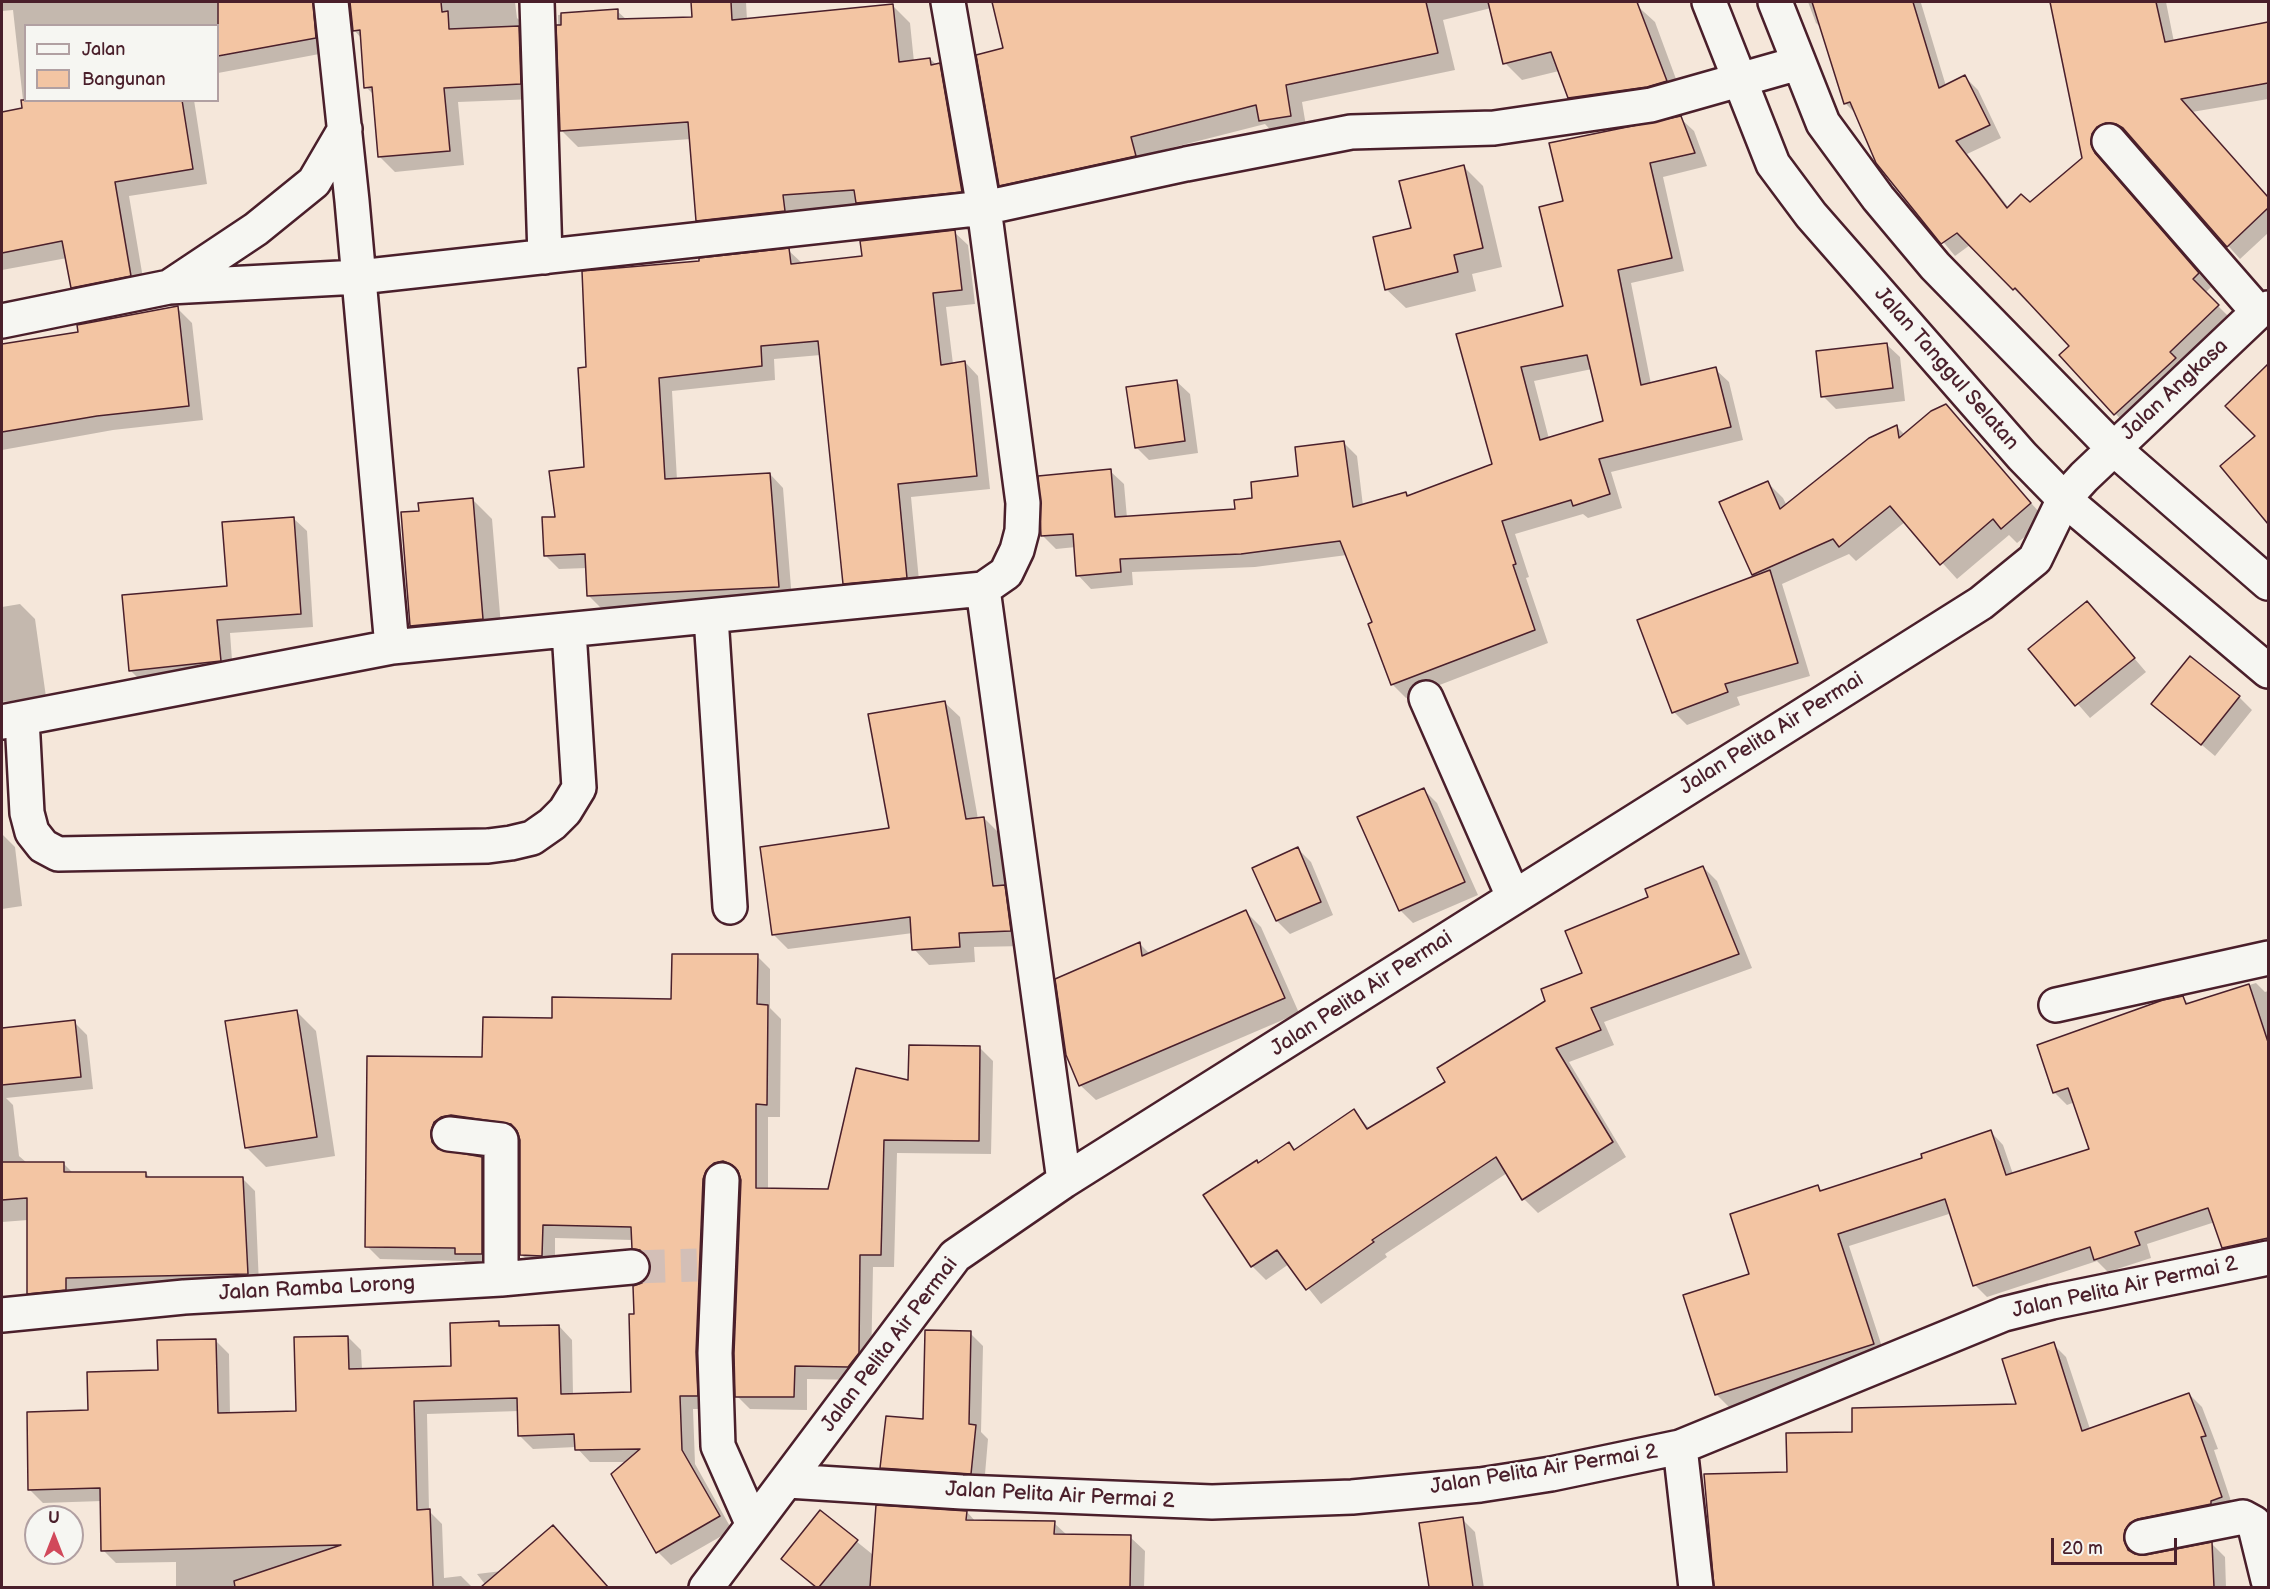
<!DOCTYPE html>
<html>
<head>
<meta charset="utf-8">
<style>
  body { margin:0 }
  #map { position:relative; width:2270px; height:1589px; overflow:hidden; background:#f5e7da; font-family:"Balsamiq Sans",sans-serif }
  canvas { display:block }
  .frame { position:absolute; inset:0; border:3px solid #4a1f2b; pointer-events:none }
  .legend { position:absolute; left:24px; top:24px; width:195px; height:78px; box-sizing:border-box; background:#f6f6f2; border:2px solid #b1a0a2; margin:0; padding:8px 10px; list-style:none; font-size:18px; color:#4a1f2b }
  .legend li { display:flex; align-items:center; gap:12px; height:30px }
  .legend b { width:30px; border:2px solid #b1a0a2 }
  .north { position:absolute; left:24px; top:1505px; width:60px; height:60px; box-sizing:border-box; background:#f6f6f2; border:2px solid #b1a0a2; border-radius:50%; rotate:0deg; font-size:16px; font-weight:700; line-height:24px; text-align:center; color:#4a1f2b }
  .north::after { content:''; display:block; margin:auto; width:21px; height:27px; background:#d1495b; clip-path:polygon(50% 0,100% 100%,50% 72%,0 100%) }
  .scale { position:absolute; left:2051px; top:1538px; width:126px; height:27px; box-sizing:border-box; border:3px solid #4a1f2b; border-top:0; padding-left:8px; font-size:18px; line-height:21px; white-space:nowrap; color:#4a1f2b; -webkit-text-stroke:4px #f6f6f2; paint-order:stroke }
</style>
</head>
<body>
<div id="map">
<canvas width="2270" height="1589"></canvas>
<div class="frame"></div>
<ul class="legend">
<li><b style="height:8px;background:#f6f6f2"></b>Jalan</li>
<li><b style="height:16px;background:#f3c5a3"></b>Bangunan</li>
</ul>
<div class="north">U</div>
<div class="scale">20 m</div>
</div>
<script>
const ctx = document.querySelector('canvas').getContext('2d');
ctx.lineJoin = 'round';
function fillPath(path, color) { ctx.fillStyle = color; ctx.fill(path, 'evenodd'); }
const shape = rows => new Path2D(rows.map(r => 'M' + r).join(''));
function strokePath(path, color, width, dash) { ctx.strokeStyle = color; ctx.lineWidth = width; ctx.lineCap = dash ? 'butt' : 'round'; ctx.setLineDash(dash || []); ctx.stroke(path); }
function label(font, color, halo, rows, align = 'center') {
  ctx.font = font + ' "Balsamiq Sans",sans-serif'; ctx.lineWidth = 4.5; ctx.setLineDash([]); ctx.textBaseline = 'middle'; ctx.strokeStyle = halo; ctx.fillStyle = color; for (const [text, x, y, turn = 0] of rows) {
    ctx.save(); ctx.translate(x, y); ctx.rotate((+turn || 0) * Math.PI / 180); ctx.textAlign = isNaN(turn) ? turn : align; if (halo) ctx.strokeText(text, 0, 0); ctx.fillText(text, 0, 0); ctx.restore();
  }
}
const shadow = shape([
  [2,2,335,2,330,52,218,73,218,26,26,26,26,100,194,100,207,184,129,196,145,290,87,302,72,287,67,258,2,270,2,113,24,109,13,10,2,11],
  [350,2,515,2,517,18,533,33,535,99,458,102,464,165,395,172,380,157,375,96,366,87,362,39,354,30],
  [693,2,746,2,747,20,893,6,910,23,914,62,930,59,956,82,978,208,861,207,799,212,801,228,714,237,698,220,691,139,578,147,561,130,558,15,617,11,627,20,694,18],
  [993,2,1219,2,1221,9,1268,2,1633,2,1655,22,1683,98,1587,115,1569,97,1559,71,1522,80,1505,63,1491,8,1443,20,1455,70,1302,102,1307,132,1278,138,1265,124,1147,154,1152,173,1018,202,1000,185,1005,50],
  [1808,2,1926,2,1921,3,1946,86,1965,77,1978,90,2001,138,1967,154,2009,208,2030,204,2084,158,2052,2,2166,2,2174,42,2268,24,2268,99,2192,112,2268,197,2268,233,2240,259,2130,136,2119,135,2103,158,2107,168,2211,287,2205,293,2231,319,2128,427,2061,355,2071,346,2029,300,2027,302,1970,245,1955,256,1877,162,1857,115,1845,103,1823,29,1816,23],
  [1680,118,1694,131,1707,166,1663,177,1684,271,1631,283,1651,384,1715,369,1729,382,1743,440,1611,472,1622,508,1588,518,1583,514,1515,534,1529,577,1526,578,1548,643,1406,698,1392,684,1374,623,1347,555,1255,567,1132,572,1133,585,1091,589,1078,575,1076,547,1056,549,1043,536,1110,471,1124,484,1127,518,1237,510,1300,477,1343,442,1357,456,1363,506,1405,493,1409,497,1494,465,1458,335,1565,307,1564,202],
  [1592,369,1605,422,1549,439,1534,381],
  [1464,167,1483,186,1502,267,1472,274,1476,291,1406,308,1386,289,1412,229],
  [954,232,968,245,975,304,946,307,953,364,965,362,978,376,990,489,911,497,920,591,858,597,844,583,821,355,774,359,775,380,672,391,677,480,770,474,783,488,792,600,602,609,588,595,587,568,559,569,545,555,557,518,585,468,587,369,701,262,788,250,803,264,863,257],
  [177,308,192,323,203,420,113,430,2,450,2,354],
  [1886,344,1900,357,1905,401,1836,409,1823,396],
  [2268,366,2268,521,2223,467,2257,437,2227,406],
  [1176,381,1190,394,1198,453,1149,460,1136,447],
  [1946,406,2046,520,2017,543,2009,535,1957,579,1905,522,1856,561,1849,554,1782,584,1810,676,1737,697,1740,705,1687,725,1674,712,1756,577,1753,574,1768,483,1783,498,1787,506,1897,427,1905,435],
  [472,499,492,519,502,638,431,645,411,626],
  [293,518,307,531,313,627,230,633,233,674,144,684,131,671,228,588],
  [2087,603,2146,672,2090,718,2030,649],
  [20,604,35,619,46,697,2,702,2,607],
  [2239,697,2252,710,2215,756,2153,704],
  [944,702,960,717,978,819,984,818,999,833,1006,889,1019,902,1025,946,974,947,975,962,929,965,914,949,913,933,788,949,773,934,890,830],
  [1424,790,1437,803,1478,895,1413,923,1400,910],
  [2,834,15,847,22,906,2,909],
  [1298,849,1311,862,1333,915,1290,934,1277,921],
  [1703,867,1717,881,1752,968,1604,1022,1614,1045,1569,1062,1626,1157,1538,1213,1524,1199,1507,1173,1385,1254,1387,1257,1321,1304,1289,1264,1266,1280,1252,1266,1259,1164,1289,1144,1295,1151,1353,1111,1370,1129,1447,1082,1584,974,1650,898],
  [1246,912,1261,927,1299,1013,1096,1100,1080,1085,1140,944,1150,954],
  [757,956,770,969,770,1008,781,1019,780,1117,768,1117,768,1190,830,1191,910,1082,979,1047,993,1061,991,1154,897,1153,894,1267,873,1267,871,1367,862,1380,807,1379,807,1410,750,1409,737,1396,742,1180,738,1174,727,1176,710,1409,693,1409,695,1464,732,1530,671,1565,658,1552,627,1462,590,1462,576,1447,533,1449,519,1435,519,1411,427,1414,429,1511,442,1524,444,1578,461,1576,473,1588,176,1588,176,1562,116,1563,103,1550,102,1501,43,1503,30,1490,89,1412,172,1373,215,1340,229,1354,230,1414,298,1413,348,1337,361,1350,362,1370,453,1368,498,1323,503,1327,559,1326,572,1340,573,1395,633,1393,635,1316,643,1284,651,1275,651,1262,633,1248,633,1240,555,1238,555,1268,535,1268,521,1254,520,1136,465,1128,443,1145,444,1152,482,1158,495,1171,495,1267,470,1266,464,1261,380,1259,367,1246,369,1057,483,1059,553,1020,673,1001],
  [2256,983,2265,992,2268,991,2268,1252,2236,1260,2223,1247,2215,1222,2147,1244,2151,1258,2108,1272,2097,1261,1987,1297,1975,1285,1952,1213,1849,1246,1885,1356,1729,1407,1716,1394,1751,1275,1818,1187,1823,1192,1924,1159,1991,1132,2003,1145,2013,1174,2090,1149,2075,1102,2067,1105,2054,1092,2183,998,2189,1004],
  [296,1011,316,1031,335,1156,266,1167,246,1147],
  [74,1022,87,1035,93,1089,6,1098,13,1105,19,1156,27,1163,63,1163,73,1173,146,1173,151,1179,243,1179,255,1191,259,1285,77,1289,77,1301,40,1305,28,1293,28,1220,2,1222,2,1029],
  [970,1333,983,1346,981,1432,988,1439,984,1486,895,1481,882,1468,924,1421],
  [2053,1344,2066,1357,2090,1429,2189,1394,2202,1407,2218,1449,2214,1450,2234,1510,2137,1544,2136,1554,2145,1557,2212,1544,2225,1557,2226,1588,1716,1588,1789,1473,1854,1434,2018,1405],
  [878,1507,967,1512,976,1522,1054,1523,1067,1535,1130,1537,1145,1551,1144,1588,815,1588,783,1559,820,1512,872,1554],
  [1462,1519,1475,1532,1484,1588,1430,1588,1421,1525],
  [553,1527,609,1588,488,1588,477,1574,502,1571]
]);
const building = shape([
  [218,2,313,2,316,38,218,56,218,2],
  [350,2,441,2,442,12,448,11,449,29,519,26,521,84,444,88,450,151,378,157,372,87,364,88,360,30,353,31,350,2],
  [691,2,731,2,732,20,893,4,899,62,930,58,931,65,940,63,962,192,856,203,854,190,783,195,785,211,696,221,688,122,560,131,556,25,561,25,561,13,618,9,618,19,692,17,691,2],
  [992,2,1426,2,1438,53,1286,85,1291,116,1259,121,1256,105,1131,137,1136,156,999,186,976,55,1003,48,992,2],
  [1488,2,1637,2,1667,81,1647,87,1568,98,1551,52,1503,64,1488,2],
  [1812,2,1913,2,1939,88,1965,75,1990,125,1956,141,2007,208,2021,194,2030,202,2082,158,2050,2,2156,2,2165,42,2268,22,2268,83,2181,99,2268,197,2268,208,2227,247,2123,128,2116,124,2106,123,2097,127,2092,134,2091,144,2095,153,2199,273,2193,279,2219,305,2170,352,2176,358,2114,415,2059,355,2069,346,2015,288,2013,290,1957,233,1941,244,1876,163,1850,102,1844,104,1812,2],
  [21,100,182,100,193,169,115,182,131,276,71,288,62,241,2,253,2,112,22,108,21,100],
  [1681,116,1695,153,1650,163,1672,258,1618,270,1641,385,1716,367,1731,427,1599,459,1610,494,1573,506,1571,500,1502,521,1516,564,1513,565,1535,630,1391,685,1368,624,1372,622,1340,541,1241,554,1120,559,1121,572,1076,576,1073,534,1041,536,1038,476,1111,469,1115,517,1235,509,1234,500,1252,498,1251,482,1298,476,1295,447,1344,441,1353,507,1406,492,1407,496,1492,464,1456,334,1563,306,1539,207,1563,201,1549,143,1681,116],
  [1587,355,1603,421,1540,440,1521,367,1587,355],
  [1464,165,1483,248,1454,255,1458,272,1385,290,1373,237,1411,228,1399,181,1464,165],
  [955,230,962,290,933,293,941,365,965,361,977,476,898,484,907,578,843,584,818,341,761,346,762,366,659,378,665,479,770,473,779,587,587,596,585,554,544,556,542,517,555,517,549,471,584,467,578,368,586,367,582,271,699,261,699,258,789,248,791,264,862,256,860,241,955,230],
  [178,306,189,406,97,416,2,432,2,344,78,332,77,325,178,306],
  [1887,343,1893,388,1821,397,1816,351,1887,343],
  [2268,364,2268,524,2220,466,2255,436,2225,406,2268,364],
  [1177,380,1185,441,1135,448,1126,387,1177,380],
  [1946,404,2031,503,2001,529,1993,519,1940,565,1890,506,1839,547,1833,539,1752,575,1719,502,1768,481,1780,509,1869,438,1897,425,1899,438,1931,411,1946,404],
  [473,498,483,619,410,626,401,512,419,511,418,503,473,498],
  [294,517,301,614,217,620,221,661,129,671,122,595,227,586,222,522,294,517],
  [1770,570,1798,663,1725,684,1728,692,1672,713,1637,620,1770,570],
  [2087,601,2135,658,2075,706,2028,649,2087,601],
  [2190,656,2240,696,2201,745,2151,704,2190,656],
  [945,701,966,819,984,817,993,886,1005,885,1011,931,959,933,960,947,912,950,910,917,772,935,760,847,889,828,868,714,945,701],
  [1424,788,1465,882,1399,911,1357,817,1424,788],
  [1298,847,1321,902,1276,921,1252,868,1298,847],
  [1703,866,1739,954,1591,1008,1601,1030,1556,1048,1613,1142,1522,1200,1496,1157,1372,1240,1374,1242,1306,1290,1277,1250,1251,1267,1203,1195,1257,1160,1258,1163,1289,1142,1294,1150,1354,1109,1367,1129,1445,1082,1437,1068,1545,1001,1541,989,1582,973,1565,931,1648,897,1645,889,1703,866],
  [1246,910,1285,998,1079,1086,1066,1055,1055,979,1140,942,1142,956,1246,910],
  [672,954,758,954,757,1004,768,1005,767,1105,756,1104,756,1188,828,1189,856,1068,908,1080,909,1045,980,1046,979,1141,884,1140,881,1255,860,1255,859,1353,848,1367,795,1366,794,1397,735,1397,734,1353,741,1180,738,1171,732,1165,723,1161,714,1163,706,1171,703,1179,696,1352,698,1396,680,1396,682,1450,720,1516,656,1553,611,1474,640,1449,575,1450,574,1434,518,1436,517,1398,414,1401,417,1510,430,1509,433,1587,235,1587,234,1581,341,1545,101,1551,100,1488,28,1490,27,1412,88,1410,87,1372,158,1370,157,1340,216,1339,218,1413,296,1411,294,1337,348,1336,349,1369,451,1366,450,1323,499,1321,499,1326,559,1325,561,1394,631,1392,629,1314,634,1314,633,1286,642,1283,649,1274,651,1266,648,1257,640,1250,632,1249,631,1227,543,1225,542,1256,520,1255,520,1140,517,1131,511,1124,451,1115,441,1117,434,1122,431,1131,432,1142,438,1149,482,1157,482,1254,455,1254,455,1248,365,1247,367,1056,482,1057,483,1017,552,1018,552,997,671,999,672,954],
  [2249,984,2268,1042,2268,1238,2222,1248,2208,1208,2135,1232,2140,1245,2094,1260,2090,1247,1973,1286,1945,1199,1838,1234,1874,1344,1715,1395,1683,1295,1749,1274,1730,1214,1818,1185,1820,1191,1922,1158,1921,1154,1991,1130,2006,1175,2089,1149,2068,1088,2053,1093,2037,1045,2163,1000,2183,996,2186,1004,2249,984],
  [297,1010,317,1137,245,1148,225,1021,297,1010],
  [75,1020,81,1077,2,1085,2,1028,75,1020],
  [2,1162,64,1162,64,1172,146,1172,146,1177,243,1177,248,1274,66,1278,66,1290,27,1294,27,1198,2,1200,2,1162],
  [925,1330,971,1331,969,1424,976,1425,971,1474,880,1468,886,1416,923,1419,925,1330],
  [2054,1342,2082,1431,2189,1393,2206,1436,2201,1437,2222,1497,2211,1501,2211,1504,2138,1519,2130,1523,2125,1530,2124,1540,2128,1550,2135,1554,2145,1555,2212,1542,2214,1587,1714,1587,1704,1474,1787,1472,1786,1433,1852,1432,1852,1408,2016,1404,2002,1359,2054,1342],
  [876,1505,967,1511,966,1520,1055,1521,1054,1534,1131,1535,1130,1587,870,1587,876,1505],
  [820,1510,858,1540,819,1587,816,1587,781,1559,820,1510],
  [1463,1517,1473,1587,1429,1587,1419,1523,1463,1517],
  [553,1525,608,1587,481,1587,553,1525]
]);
const minorTunnel = shape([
  [632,1267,697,1265]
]);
const minor = shape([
  [331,2,352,201,392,647],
  [537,2,545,257],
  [1775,2,1823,123,1878,198,1935,266,2113,448,2268,583],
  [2109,141,2258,312],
  [169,287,256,229,314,182,345,129],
  [2,321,169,287,359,277,984,208,1186,164,1351,132,1494,128,1651,105,1799,63],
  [983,589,1064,1181],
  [711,617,730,907],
  [1426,698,1513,896],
  [22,719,27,813,32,832,43,846,58,854,488,846,511,843,532,838,552,824,565,811,579,788,569,631],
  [2,722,392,647,983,589,1006,573,1017,550,1022,531,1023,503,984,208,948,2],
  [2056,1005,2268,958],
  [449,1134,501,1140,501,1279],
  [722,1180,715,1353,718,1446,753,1525],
  [2,1315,184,1297,501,1279,632,1267],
  [1680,1447,1696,1588],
  [788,1481,962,1492,1212,1502,1352,1497,1480,1485,1551,1474,1680,1447,2004,1314,2052,1302,2268,1258],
  [2142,1537,2243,1517,2254,1523,2268,1580],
  [706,1588,955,1256,1064,1181,1981,603,2035,559,2064,499,2084,477,2258,312,2268,308]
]);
const tertiary = shape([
  [1709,2,1773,164,1811,215,2022,456,2064,499,2268,671]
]);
const streetNames = [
  ["Jalan Tanggul Selatan",1946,369,49],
  ["Jalan Angkasa",2175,390,-43],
  ["Jalan Pelita Air Permai",1772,734,-32],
  ["Jalan Pelita Air Permai",1362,994,-33],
  ["Jalan Pelita Air Permai 2",2125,1288,-12],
  ["Jalan Ramba Lorong",317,1289,-3],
  ["Jalan Pelita Air Permai",890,1345,-53],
  ["Jalan Pelita Air Permai 2",1544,1470,-9],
  ["Jalan Pelita Air Permai 2",1060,1496,3]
];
fillPath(shadow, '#0003');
fillPath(building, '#f3c5a3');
strokePath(building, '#4a1f2b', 1.5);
strokePath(minorTunnel, '#d3bfb7', 33, [33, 16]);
strokePath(minor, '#4a1f2b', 38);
strokePath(tertiary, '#4a1f2b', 38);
strokePath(minor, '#f6f6f2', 33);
strokePath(tertiary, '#f6f6f2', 33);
label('21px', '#4a1f2b', '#f6f6f2', streetNames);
</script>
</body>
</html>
